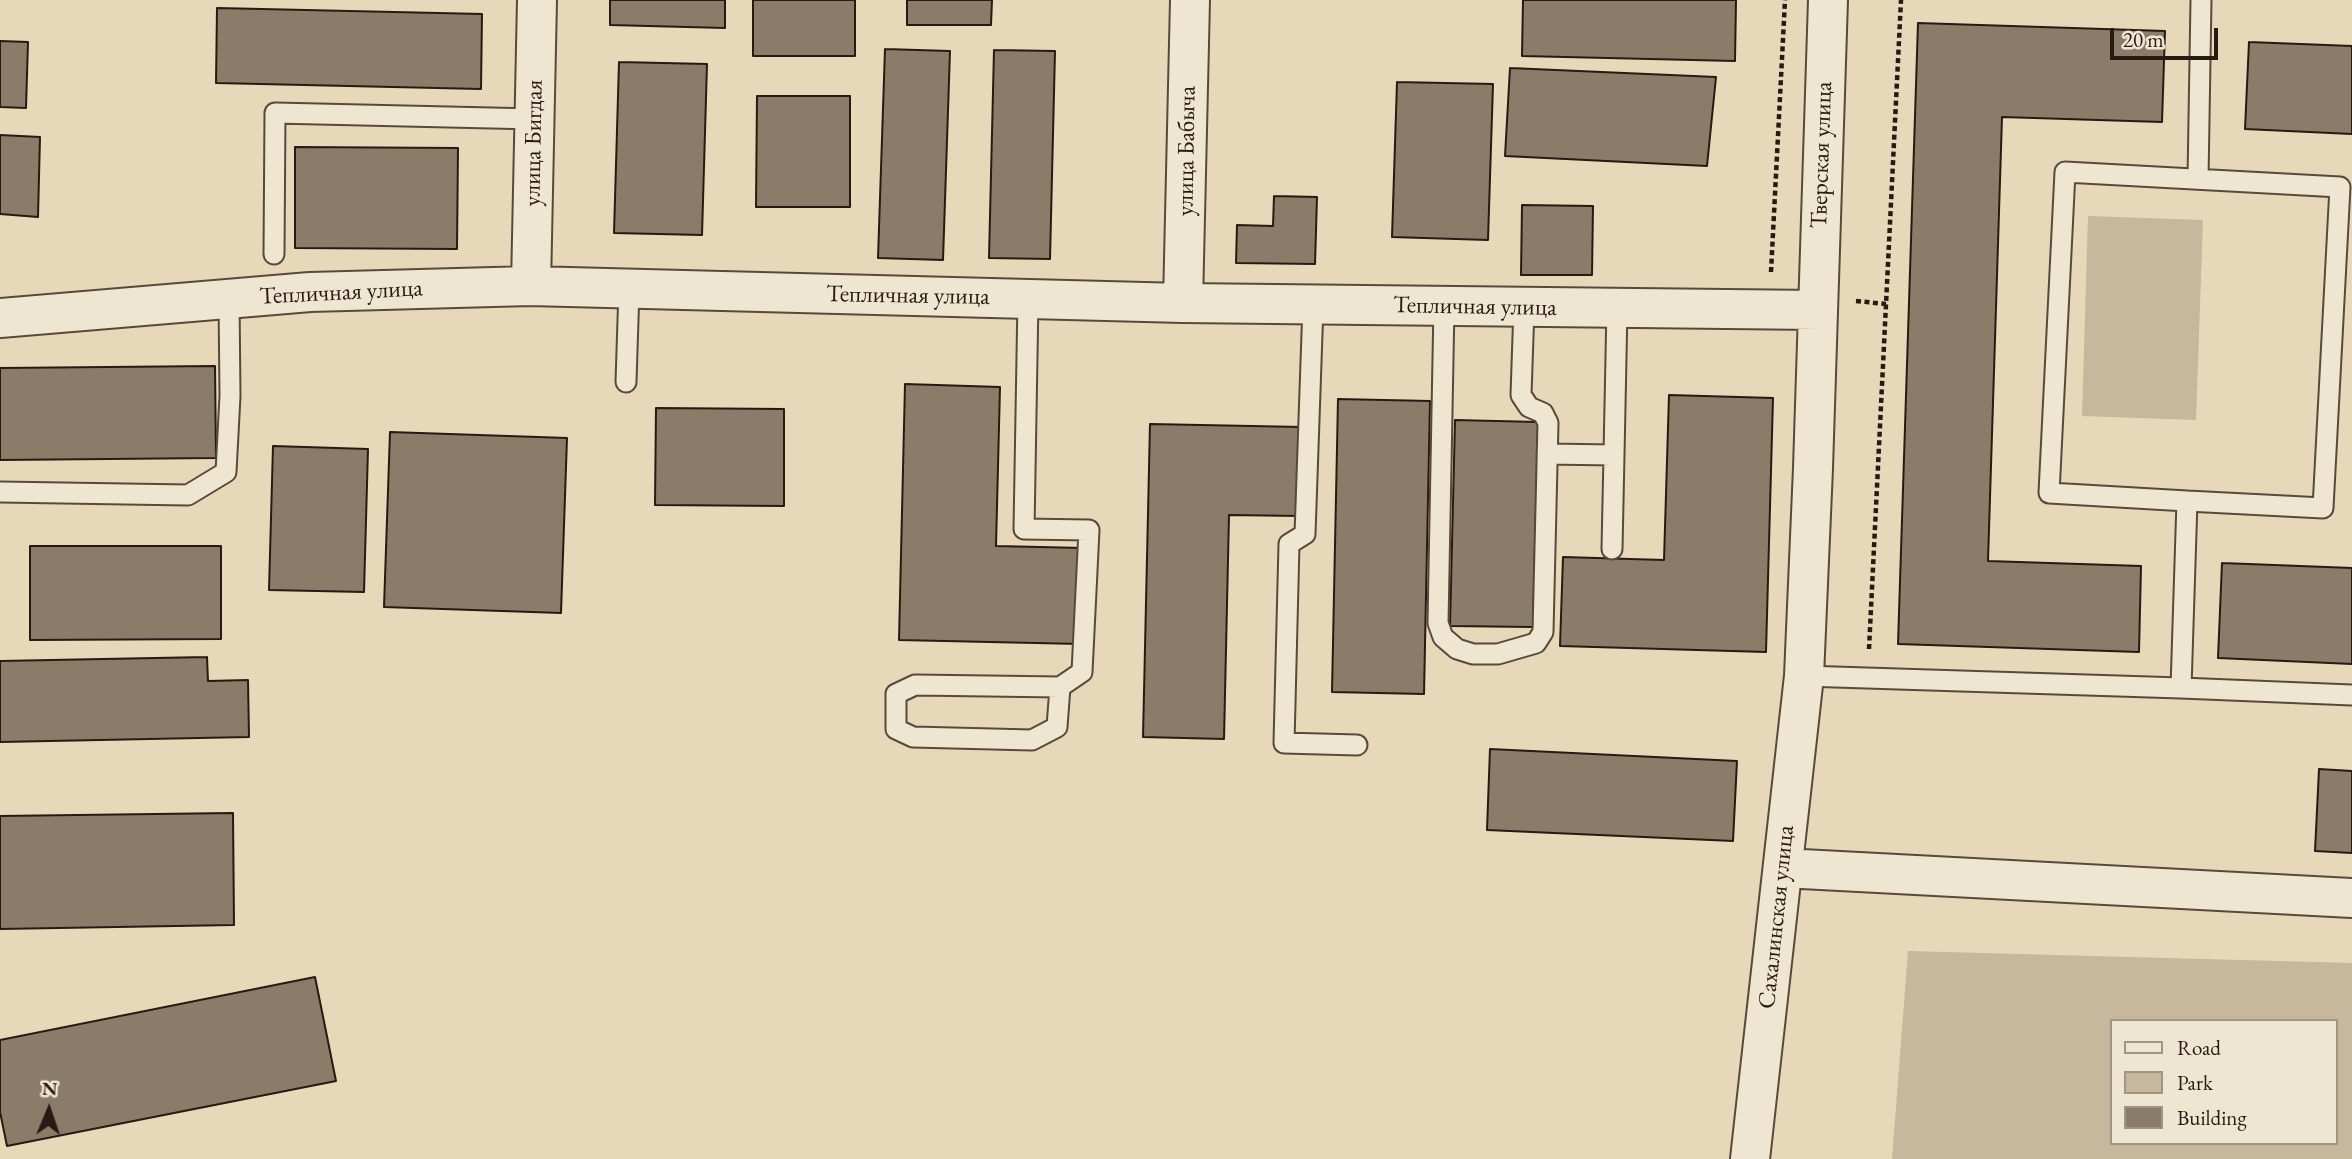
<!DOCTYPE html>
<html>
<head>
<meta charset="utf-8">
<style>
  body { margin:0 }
  #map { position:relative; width:2352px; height:1159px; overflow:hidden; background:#e7d8b9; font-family:"EB Garamond",serif }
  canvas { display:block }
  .legend { position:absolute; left:2110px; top:1019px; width:228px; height:126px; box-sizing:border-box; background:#efe6d2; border:2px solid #9f9486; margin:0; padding:9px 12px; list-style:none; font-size:21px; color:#281913 }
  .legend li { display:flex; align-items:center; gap:14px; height:35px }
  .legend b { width:35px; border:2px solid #9f9486 }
  .north { position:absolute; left:14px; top:1075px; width:70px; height:70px; -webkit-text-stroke:5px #efe6d2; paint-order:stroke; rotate:2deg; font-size:19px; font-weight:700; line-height:28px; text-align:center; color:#281913 }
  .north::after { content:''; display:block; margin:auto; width:24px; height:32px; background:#281913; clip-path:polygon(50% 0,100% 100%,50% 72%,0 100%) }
  .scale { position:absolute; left:2110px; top:28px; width:108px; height:32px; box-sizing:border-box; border:4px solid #281913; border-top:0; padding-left:9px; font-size:21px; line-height:24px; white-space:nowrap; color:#281913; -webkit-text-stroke:5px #efe6d2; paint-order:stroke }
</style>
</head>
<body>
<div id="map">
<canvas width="2352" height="1159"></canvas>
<ul class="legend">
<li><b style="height:9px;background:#efe6d2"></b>Road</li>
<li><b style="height:19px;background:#c7b89d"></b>Park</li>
<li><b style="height:19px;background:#8b7c69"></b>Building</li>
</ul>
<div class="north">N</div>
<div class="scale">20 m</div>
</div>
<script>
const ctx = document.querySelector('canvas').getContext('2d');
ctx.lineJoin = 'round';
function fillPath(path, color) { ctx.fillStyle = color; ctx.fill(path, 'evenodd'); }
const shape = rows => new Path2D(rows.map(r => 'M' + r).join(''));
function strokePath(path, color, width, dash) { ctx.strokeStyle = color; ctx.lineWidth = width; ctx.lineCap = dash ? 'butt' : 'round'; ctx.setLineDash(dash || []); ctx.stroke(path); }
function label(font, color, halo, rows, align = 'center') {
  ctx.font = font + ' "EB Garamond",serif'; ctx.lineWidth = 5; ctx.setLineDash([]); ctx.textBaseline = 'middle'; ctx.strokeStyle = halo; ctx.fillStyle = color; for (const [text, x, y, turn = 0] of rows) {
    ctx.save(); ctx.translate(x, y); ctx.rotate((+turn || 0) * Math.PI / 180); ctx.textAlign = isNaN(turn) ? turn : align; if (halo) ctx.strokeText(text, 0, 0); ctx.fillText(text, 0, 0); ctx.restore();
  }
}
const green = shape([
  [2088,216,2203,220,2196,420,2082,416],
  [1908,951,2352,963,2352,1159,1892,1159],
  [2112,1021,2336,1021,2336,1143,2112,1143]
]);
const building = shape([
  [610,0,725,0,725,28,610,25,610,0],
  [753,0,855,0,855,56,753,56,753,0],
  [907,0,992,0,991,25,907,25,907,0],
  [1523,0,1736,0,1735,61,1522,56,1523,0],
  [217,8,482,14,481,89,216,83,217,8],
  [1918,23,2165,31,2162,122,2002,117,1988,561,2141,566,2139,652,1898,644,1918,23],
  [0,41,28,42,26,108,0,107,0,41],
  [2249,42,2352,46,2352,134,2245,129,2249,42],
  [885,49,950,51,943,260,878,258,885,49],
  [994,50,1055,51,1050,259,989,258,994,50],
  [619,62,707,64,702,235,614,233,619,62],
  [1510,68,1716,77,1707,166,1505,156,1510,68],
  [1397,82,1493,84,1488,240,1392,237,1397,82],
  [757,96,850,96,850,207,756,207,757,96],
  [0,135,40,137,38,217,0,214,0,135],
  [295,147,458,148,457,249,295,248,295,147],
  [1274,196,1317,197,1315,264,1236,263,1237,225,1273,226,1274,196],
  [1522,205,1593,206,1592,275,1521,275,1522,205],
  [215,366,216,458,0,460,0,368,215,366],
  [905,384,1000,387,996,546,1083,548,1081,644,899,640,905,384],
  [1669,395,1773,398,1766,652,1560,646,1563,557,1664,560,1669,395],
  [1338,399,1430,401,1424,694,1332,692,1338,399],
  [656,408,784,409,784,506,655,505,656,408],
  [1455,420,1538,422,1533,627,1450,626,1455,420],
  [1150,424,1302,427,1300,516,1229,515,1224,739,1143,737,1150,424],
  [390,432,567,438,561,613,384,607,390,432],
  [273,446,368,449,364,592,269,590,273,446],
  [30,546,221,546,221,639,30,640,30,546],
  [2222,563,2352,568,2352,664,2218,658,2222,563],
  [207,657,208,681,248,680,249,737,0,742,0,661,207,657],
  [1490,749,1737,761,1733,841,1487,830,1490,749],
  [2319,769,2352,771,2352,853,2315,851,2319,769],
  [233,813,234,925,0,929,0,816,233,813],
  [315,977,336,1081,7,1146,0,1112,0,1040,315,977]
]);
const path = shape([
  [1771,272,1785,0],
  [1856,301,1886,304],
  [1869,649,1901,0]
]);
const lane = shape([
  [2198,179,2201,0],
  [274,254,275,113,535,119],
  [1028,299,1024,529,1089,530,1082,672,1060,687,915,685,896,694,896,729,913,737,1032,740,1057,727,1060,687],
  [1313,305,1305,534,1289,544,1284,743,1357,745],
  [1444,306,1438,623,1443,637,1457,649,1473,654,1498,654,1536,643,1543,632,1548,423,1543,413,1529,407,1521,395,1524,307],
  [626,382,629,289],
  [1547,454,1614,455,1612,549],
  [1614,455,1617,308],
  [0,492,188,495,226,472,230,396,229,299],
  [1804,676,2181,688,2187,501,2049,493,2065,172,2340,187,2323,508,2187,501],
  [2181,688,2352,695]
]);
const street = shape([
  [531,286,537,0],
  [1183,303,1190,0],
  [0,318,310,292,530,286,1183,303,1817,310],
  [1783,868,2352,898],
  [1750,1159,1804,676,1813,468,1828,0]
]);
const streetNames = [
  ["улица Бигдая",534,143,-89],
  ["улица Бабыча",1187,151,-89],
  ["Тверская улица",1822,155,-88],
  ["Тепличная улица",341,293,-3],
  ["Тепличная улица",908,296,1],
  ["Тепличная улица",1475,307,1],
  ["Сахалинская улица",1777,917,-84]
];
fillPath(green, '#c7b89d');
fillPath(building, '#8b7c69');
strokePath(building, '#281913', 2);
strokePath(lane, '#58493c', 23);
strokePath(street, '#58493c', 42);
strokePath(path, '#281913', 4.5, [5, 3.5]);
strokePath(lane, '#efe6d2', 19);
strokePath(street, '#efe6d2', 38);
label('24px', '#281913', '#efe6d2', streetNames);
</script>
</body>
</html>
